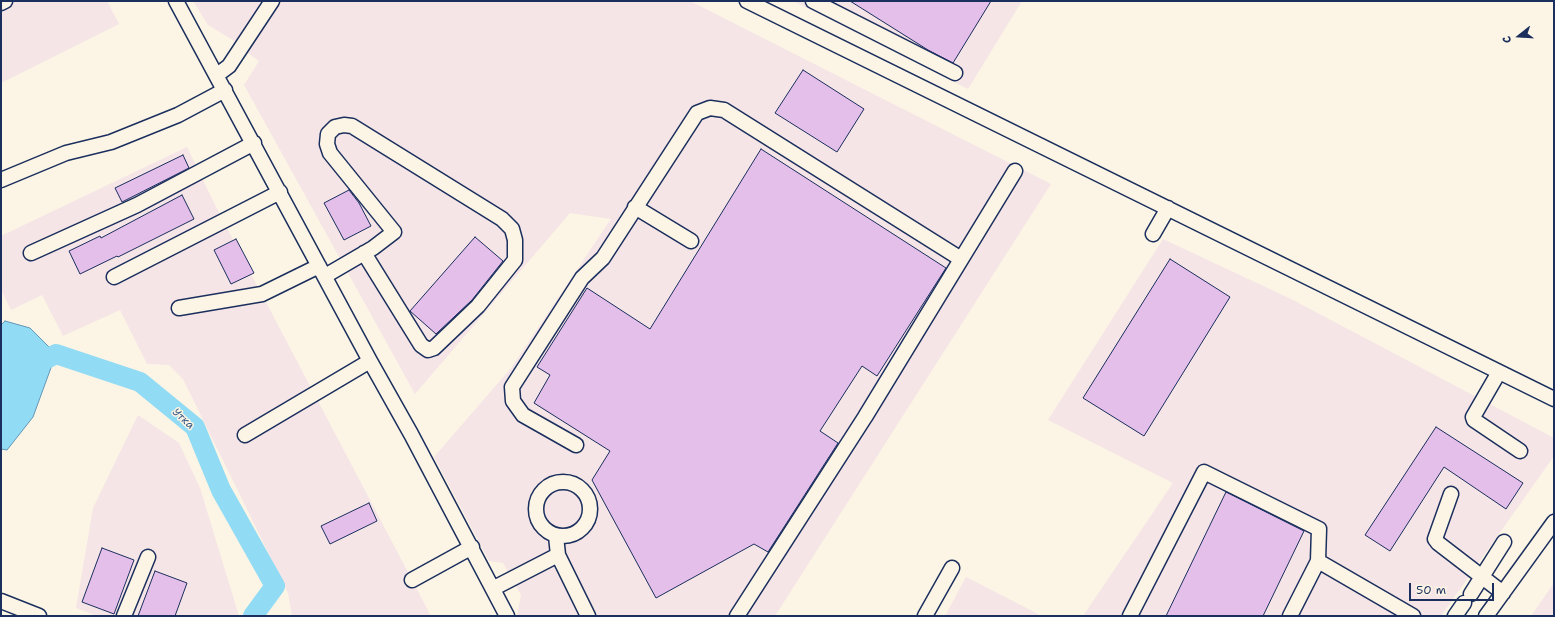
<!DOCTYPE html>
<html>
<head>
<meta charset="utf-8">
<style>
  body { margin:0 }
  #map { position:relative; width:1555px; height:617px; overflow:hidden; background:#fcf5e5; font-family:"Shantell Sans",sans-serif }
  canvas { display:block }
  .frame { position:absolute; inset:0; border:2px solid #1b2f5e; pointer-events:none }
  .north { position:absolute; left:1499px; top:16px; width:40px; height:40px; -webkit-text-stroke:3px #fcf5e5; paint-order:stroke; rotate:253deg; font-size:11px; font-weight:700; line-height:16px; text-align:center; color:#1b2f5e }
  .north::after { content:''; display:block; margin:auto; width:14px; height:18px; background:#1b2f5e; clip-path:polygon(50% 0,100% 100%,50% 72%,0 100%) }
  .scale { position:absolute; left:1409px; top:583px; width:85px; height:18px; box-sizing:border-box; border:2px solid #1b2f5e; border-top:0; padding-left:5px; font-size:12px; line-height:14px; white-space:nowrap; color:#1b2f5e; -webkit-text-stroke:3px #fcf5e5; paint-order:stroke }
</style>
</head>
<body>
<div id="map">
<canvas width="1555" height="617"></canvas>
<div class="frame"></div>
<div class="north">С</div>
<div class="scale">50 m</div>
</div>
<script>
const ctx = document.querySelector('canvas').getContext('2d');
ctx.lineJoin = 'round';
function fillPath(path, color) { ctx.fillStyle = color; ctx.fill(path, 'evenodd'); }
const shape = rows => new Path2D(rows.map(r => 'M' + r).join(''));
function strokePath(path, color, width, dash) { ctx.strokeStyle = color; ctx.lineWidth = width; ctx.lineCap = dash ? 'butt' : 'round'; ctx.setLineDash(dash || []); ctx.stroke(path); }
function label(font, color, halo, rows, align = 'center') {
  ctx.font = font + ' "Shantell Sans",sans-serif'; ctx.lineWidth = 3; ctx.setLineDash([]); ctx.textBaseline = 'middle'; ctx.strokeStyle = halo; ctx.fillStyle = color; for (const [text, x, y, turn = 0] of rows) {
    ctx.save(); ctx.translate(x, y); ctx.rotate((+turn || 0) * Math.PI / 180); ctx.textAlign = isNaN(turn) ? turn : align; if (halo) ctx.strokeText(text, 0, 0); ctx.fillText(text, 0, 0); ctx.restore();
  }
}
const built = shape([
  [1,1,107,1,119,24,1,83],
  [193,1,690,1,1051,184,775,616,517,616,521,595,503,563,489,561,434,457,511,368,611,219,570,213,415,394,244,85,259,61,248,53,243,46,208,25],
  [793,1,1022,1,968,89],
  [187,147,218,211,431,616,292,616,288,593,183,379,169,365,147,364,120,310,63,336,42,295,11,310,1,290,1,236],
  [1163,239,1291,299,1554,438,1554,456,1441,616,1083,616,1173,483,1048,420],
  [138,415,179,443,200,488,239,616,97,616,76,608,93,508],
  [966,577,1042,616,945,616],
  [1554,583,1554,616,1531,616]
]);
const water = shape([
  [5,321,30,328,56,354,33,417,7,450,1,449,1,325,5,321]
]);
const river = shape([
  [1,380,7,380,56,354,140,382,195,427,221,490,275,586,253,616]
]);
const building = shape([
  [850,1,991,1,953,63,928,50,850,1],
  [803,70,864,109,837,152,775,113,803,70],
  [761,149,946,268,877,376,862,366,820,431,838,443,768,552,754,544,656,598,592,480,610,451,534,403,550,375,537,367,587,288,650,329,761,149],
  [183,155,189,168,122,202,115,188,183,155],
  [349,190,359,203,371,226,344,240,324,203,349,190],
  [182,195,194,219,118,257,117,256,80,274,69,251,100,236,101,238,182,195],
  [475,237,503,261,472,300,436,334,410,311,475,237],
  [236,239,254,273,231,284,214,250,236,239],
  [1170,259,1230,297,1144,436,1083,398,1170,259],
  [1436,427,1523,483,1506,509,1444,467,1390,551,1365,535,1436,427],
  [1226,492,1304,531,1263,616,1166,616,1226,492],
  [369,503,377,521,330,544,321,526,369,503],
  [102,548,134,560,114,614,82,602,102,548],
  [155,571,187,583,175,616,138,616,155,571]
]);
const minor = shape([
  [176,1,370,361,411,434,507,616],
  [747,1,1554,399],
  [813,1,955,73],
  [1,3,5,1],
  [217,75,229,66,272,1],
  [1,180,66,153,111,142,178,115,225,90],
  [635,207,691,241],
  [1153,234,1168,208],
  [31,253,137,205,254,143],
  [325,276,373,248,394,232,330,153,327,144,328,134,335,127,344,125,352,126,502,219,512,229,515,240,515,260,478,306,434,348,428,350,421,345,364,253],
  [114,277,280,192],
  [179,308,262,294,319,266],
  [1499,372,1473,417,1474,420,1520,451],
  [245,435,370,361],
  [576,445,523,415,513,401,512,387,582,278,603,258,697,113,710,108,724,110,961,259],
  '536 509a27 27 0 1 1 54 0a27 27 0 1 1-54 0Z',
  [1451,494,1435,539,1438,543,1503,593],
  [556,536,558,555,588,616],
  [1318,561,1413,616],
  [412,580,472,547],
  [494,588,558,555],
  [1471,594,1504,542],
  [1,601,39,616],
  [124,616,148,557],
  [737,616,865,417,1015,171],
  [925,616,952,568],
  [1130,616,1204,472,1319,529,1318,561,1290,616],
  [1455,616,1464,603],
  [1486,616,1554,522]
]);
const waterNames = [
  ["Утка",183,419,42]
];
fillPath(built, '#f5e5e6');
fillPath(water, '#92dbf4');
strokePath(water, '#6296b8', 1);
strokePath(river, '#92dbf4', 20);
fillPath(building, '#e4bfea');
strokePath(building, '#1b2f5e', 1);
strokePath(minor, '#1b2f5e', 17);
strokePath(minor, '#fcf5e5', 14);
label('italic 11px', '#395a84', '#fcf5e5', waterNames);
</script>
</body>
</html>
